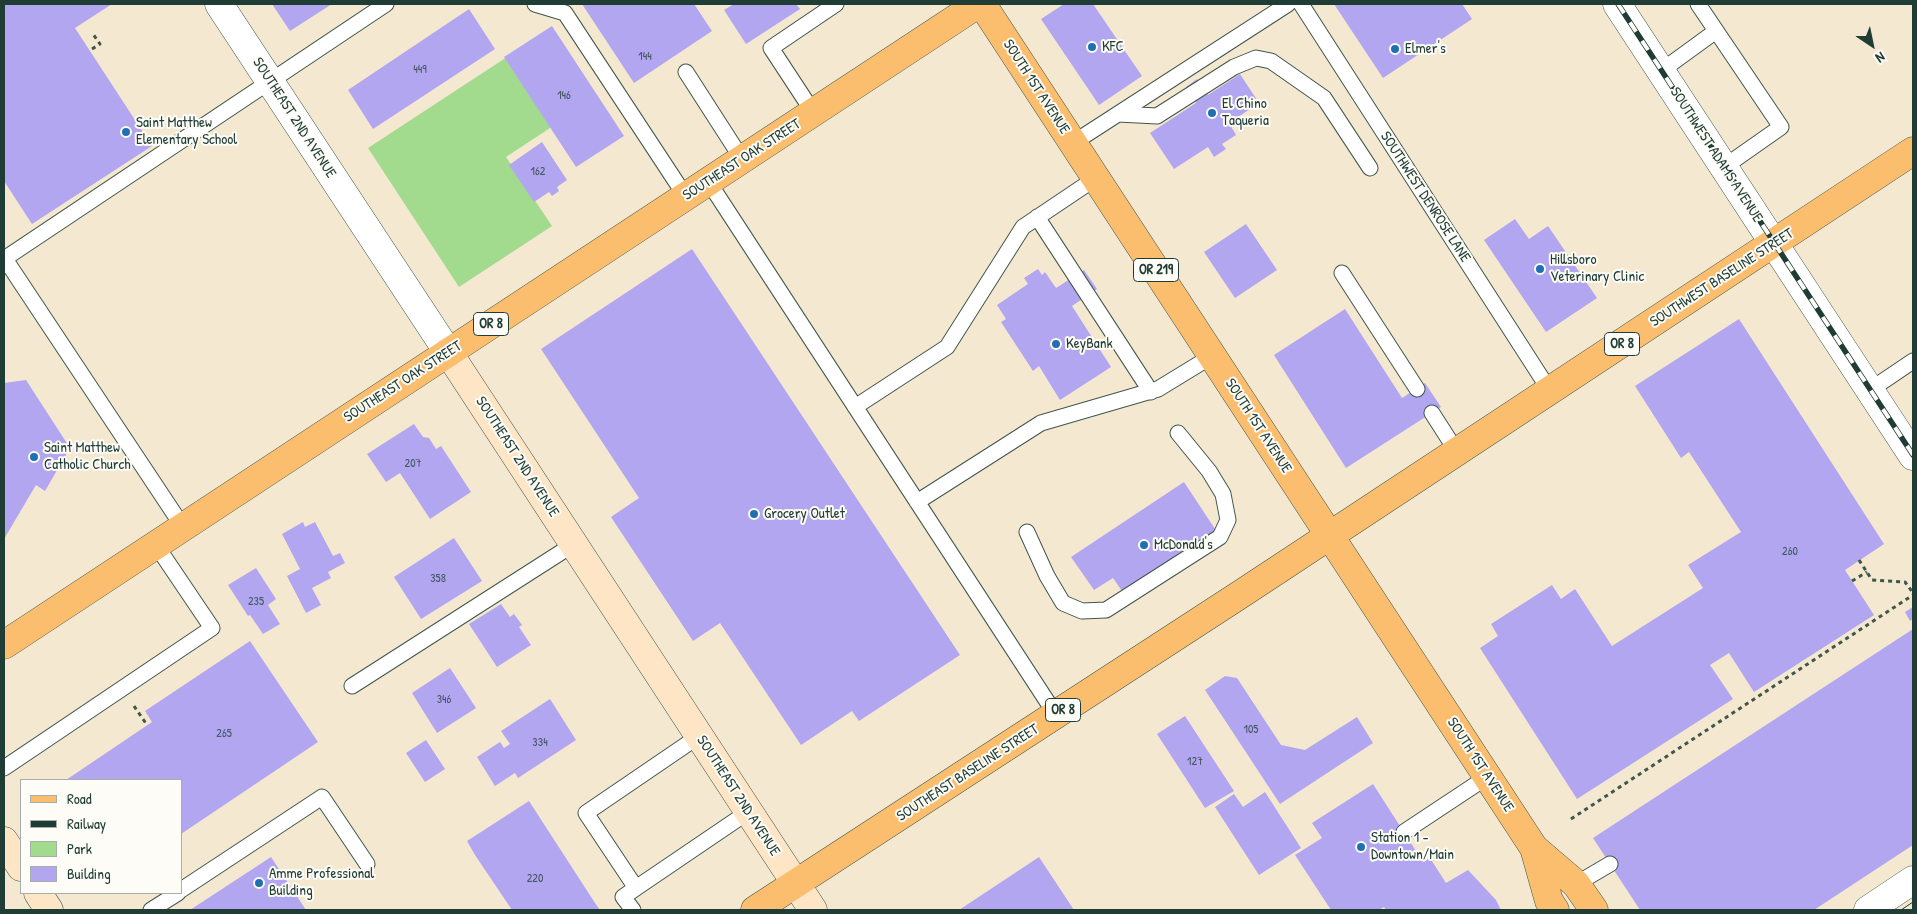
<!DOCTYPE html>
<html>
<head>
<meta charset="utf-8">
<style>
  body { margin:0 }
  #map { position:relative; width:1917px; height:914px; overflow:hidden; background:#f4e8d0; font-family:"Patrick Hand",sans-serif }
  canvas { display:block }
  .frame { position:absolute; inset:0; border:5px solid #1f3d34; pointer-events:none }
  .legend { position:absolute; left:20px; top:779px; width:162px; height:115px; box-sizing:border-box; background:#fdfcf7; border:1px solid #a4b0a9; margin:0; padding:6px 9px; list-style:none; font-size:15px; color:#1f3d34 }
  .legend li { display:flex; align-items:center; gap:10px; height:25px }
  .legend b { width:25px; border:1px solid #a4b0a9 }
  .north { position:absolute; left:1847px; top:20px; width:50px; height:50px; -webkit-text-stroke:4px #fdfcf7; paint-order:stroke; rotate:146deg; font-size:14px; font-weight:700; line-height:20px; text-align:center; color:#1f3d34 }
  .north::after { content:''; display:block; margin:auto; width:18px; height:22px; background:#1f3d34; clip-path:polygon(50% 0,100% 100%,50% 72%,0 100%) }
</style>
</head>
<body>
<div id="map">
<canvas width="1917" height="914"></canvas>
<div class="frame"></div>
<ul class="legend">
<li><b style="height:6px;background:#fbbd6e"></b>Road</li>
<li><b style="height:6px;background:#1f3d34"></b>Railway</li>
<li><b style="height:14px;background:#a2db8e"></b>Park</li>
<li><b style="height:14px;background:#b2a6f1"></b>Building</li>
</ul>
<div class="north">N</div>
</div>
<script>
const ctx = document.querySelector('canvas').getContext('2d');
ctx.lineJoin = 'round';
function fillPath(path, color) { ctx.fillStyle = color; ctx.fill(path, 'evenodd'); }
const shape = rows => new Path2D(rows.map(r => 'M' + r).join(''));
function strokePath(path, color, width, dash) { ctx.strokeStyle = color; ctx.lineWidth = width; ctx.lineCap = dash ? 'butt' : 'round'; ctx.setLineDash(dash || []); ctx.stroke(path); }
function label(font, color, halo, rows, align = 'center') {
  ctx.font = font + ' "Patrick Hand",sans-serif'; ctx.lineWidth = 4; ctx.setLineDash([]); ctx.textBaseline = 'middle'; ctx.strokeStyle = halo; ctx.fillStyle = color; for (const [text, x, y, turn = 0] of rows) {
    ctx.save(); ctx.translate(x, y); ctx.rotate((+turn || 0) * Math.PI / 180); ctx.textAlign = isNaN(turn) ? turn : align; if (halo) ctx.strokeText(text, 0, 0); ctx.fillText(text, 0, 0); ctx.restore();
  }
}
const green = shape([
  [507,57,553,126,506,157,552,226,459,287,368,148]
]);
const building = shape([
  [4,4,112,4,75,28,152,146,32,224,4,181],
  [272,4,332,4,290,31],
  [582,4,694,4,712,31,634,83],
  [734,4,796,4,800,9,746,44,724,10],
  [1064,4,1093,4,1142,76,1099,105,1041,19],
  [1334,4,1462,4,1472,19,1383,78],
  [469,9,495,49,373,129,348,90],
  [552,26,624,136,576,167,504,57],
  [1240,74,1259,103,1229,123,1236,135,1222,144,1226,149,1214,157,1208,147,1174,169,1150,133,1196,103,1186,87,1197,79,1208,95],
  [542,142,567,180,557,187,559,191,552,196,549,192,534,202,509,165],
  [1515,219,1529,239,1548,226,1597,298,1546,332,1484,240],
  [1246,224,1277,270,1235,298,1204,252],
  [692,249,960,655,859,721,852,711,801,745,720,623,693,641,611,517,639,498,541,349],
  [1038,269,1042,275,1045,272,1056,288,1084,270,1097,289,1072,306,1111,367,1060,400,1039,366,1033,371,1001,322,1006,319,997,305,1028,284,1024,278],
  [1345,309,1402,398,1425,383,1441,407,1346,468,1274,355],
  [1739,319,1884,544,1845,570,1874,615,1754,692,1729,653,1710,665,1733,699,1577,799,1480,648,1498,636,1491,624,1552,585,1561,599,1575,589,1612,646,1703,588,1688,565,1741,532,1689,452,1681,458,1635,386],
  [26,380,70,448,45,491,36,485,4,539,4,383],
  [414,424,423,437,429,438,436,449,441,446,471,492,430,519,400,473,386,482,367,454],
  [1184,482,1217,532,1124,594,1113,578,1094,590,1071,557],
  [303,522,305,527,315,522,333,556,340,553,345,563,328,572,331,578,312,588,321,605,306,613,287,576,300,569,282,534],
  [454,538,482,581,421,619,394,577],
  [256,568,276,599,268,605,280,624,263,634,250,615,248,616,228,585],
  [501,604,510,617,514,614,522,625,519,627,531,645,497,667,469,624],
  [1913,607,1913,619,1910,621,1905,612],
  [1913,629,1913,845,1814,910,1640,910,1593,838],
  [250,641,318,742,181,834,181,780,66,780,152,722,145,711],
  [450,668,476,708,437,733,412,693],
  [1225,676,1237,678,1281,745,1305,750,1357,717,1373,743,1280,804,1205,690],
  [550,699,576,740,518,778,515,773,495,786,477,757,500,742,504,748,510,744,501,731],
  [1185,716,1234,791,1205,808,1157,734],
  [426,740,445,769,425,782,406,753],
  [1373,784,1423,862,1430,858,1446,883,1468,870,1496,900,1501,910,1386,910,1384,907,1379,910,1331,910,1295,855,1322,838,1312,823],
  [1265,792,1301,848,1259,875,1215,807,1234,794,1243,807],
  [529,801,595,903,600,910,512,910,475,855,467,841],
  [271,857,306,910,190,910],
  [1039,857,1074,910,959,910]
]);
const path = shape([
  [92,49,100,44,93,34],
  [1859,560,1872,580,1905,582,1913,593],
  [1852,581,1867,572],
  [134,706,147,725],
  [1571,819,1913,595]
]);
const lane = shape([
  [535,4,565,13,686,197],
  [1301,4,1550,391],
  [1698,4,1781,127,1724,167],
  [1661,71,1716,31],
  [686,72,742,159],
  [813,112,771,48,836,4],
  [1118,114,1157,116,1234,67,1256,58,1271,61,1324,98,1370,168],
  [1073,143,1288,4],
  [708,181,1056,715],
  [1037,217,1151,392],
  [4,259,386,4],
  [5,259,183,527],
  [1342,273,1417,389],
  [1870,390,1913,361],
  [855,407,947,347,1023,227,1096,178],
  [1432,413,1457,452],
  [917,502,1041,423,1158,389,1212,356],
  [1027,532,1047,576,1063,603,1082,611,1106,610,1220,537,1228,520,1223,494,1209,471,1178,433],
  [352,686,574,544],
  [699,736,586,813,636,888,748,812],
  [4,768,212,628,156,545],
  [1404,832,1487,777],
  [1576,884,1610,864],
  [181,890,322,797,367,864],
  [151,910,178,893],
  [633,910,623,897,636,888]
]);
const street = shape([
  [219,4,448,352],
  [1617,4,1913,456],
  [1868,910,1913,880]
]);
const secondary = shape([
  [448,352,813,910],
  [4,841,21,867],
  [38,893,49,910]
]);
const primary = shape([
  [982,4,1534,848,1576,884,1594,910],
  [1534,848,1549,901,1555,910]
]);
const highway = shape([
  [4,645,978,4],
  [755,910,1241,594,1913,151]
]);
const tram = shape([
  [1901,910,1913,902]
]);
const rail = shape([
  [1618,4,1913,455]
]);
const markers = [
  [1092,47,5,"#1f6fb2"],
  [1395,49,5,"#1f6fb2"],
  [1212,113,5,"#1f6fb2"],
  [126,132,5,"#1f6fb2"],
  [1540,269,5,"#1f6fb2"],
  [1056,344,5,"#1f6fb2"],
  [34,457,5,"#1f6fb2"],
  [754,514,5,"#1f6fb2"],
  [1144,545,5,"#1f6fb2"],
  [1361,847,5,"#1f6fb2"],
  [259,883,5,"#1f6fb2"]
];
const numberNames = [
  ["144",645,57],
  ["449",420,70],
  ["146",564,96],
  ["162",538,172],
  ["207",413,464],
  ["260",1790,552],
  ["358",438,579],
  ["235",256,602],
  ["346",444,700],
  ["105",1251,730],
  ["265",224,734],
  ["334",540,743],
  ["127",1195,762],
  ["220",535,879]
];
const shields = [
  [1156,270,45],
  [491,324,35],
  [1622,344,35],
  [1063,710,35]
];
const shieldNames = [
  ["OR 219",1156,270],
  ["OR 8",491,324],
  ["OR 8",1622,344],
  ["OR 8",1063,710]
];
const poiNames = [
  ["KFC",1102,47],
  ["Elmer's",1405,49],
  ["El Chino",1222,104],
  ["Taqueria",1222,121],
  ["Saint Matthew",136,123],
  ["Elementary School",136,140],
  ["Hillsboro",1550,260],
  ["Veterinary Clinic",1550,277],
  ["KeyBank",1066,344],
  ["Saint Matthew",44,448],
  ["Catholic Church",44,465],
  ["Grocery Outlet",764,514],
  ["McDonald's",1154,545],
  ["Station 1 -",1371,838],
  ["Downtown/Main",1371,855],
  ["Amme Professional",269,874],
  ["Building",269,891]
];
const streetNames = [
  ["SOUTH 1ST AVENUE",1036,87,57],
  ["SOUTHEAST 2ND AVENUE",294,118,57],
  ["SOUTHWEST ADAMS AVENUE",1716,155,57],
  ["SOUTHEAST OAK STREET",742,160,-33],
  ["SOUTHWEST DENROSE LANE",1425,197,57],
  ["SOUTHWEST BASELINE STREET",1722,278,-33],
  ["SOUTHEAST OAK STREET",403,382,-33],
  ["SOUTH 1ST AVENUE",1258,426,57],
  ["SOUTHEAST 2ND AVENUE",517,457,57],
  ["SOUTH 1ST AVENUE",1480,765,57],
  ["SOUTHEAST BASELINE STREET",968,773,-33],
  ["SOUTHEAST 2ND AVENUE",738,796,57]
];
fillPath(green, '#a2db8e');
fillPath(building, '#b2a6f1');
strokePath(lane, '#3f574b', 17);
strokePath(street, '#3f574b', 29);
strokePath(secondary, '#3f574b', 29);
strokePath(primary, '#3f574b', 29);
strokePath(highway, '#3f574b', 29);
strokePath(path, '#3f574b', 3, [4, 4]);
strokePath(lane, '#fff', 15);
strokePath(street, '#fff', 28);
strokePath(secondary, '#fde5c5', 28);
strokePath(primary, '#fbbd6e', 28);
strokePath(highway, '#fbbd6e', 28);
strokePath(tram, '#1f3d34', 1);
strokePath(rail, '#1f3d34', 5.5);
strokePath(rail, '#fdfcf7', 4, [11]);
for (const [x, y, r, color] of markers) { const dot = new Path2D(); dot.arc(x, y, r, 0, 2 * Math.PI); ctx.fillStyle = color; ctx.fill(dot); strokePath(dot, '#fdfcf7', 2); }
label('12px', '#445763', null, numberNames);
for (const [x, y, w] of shields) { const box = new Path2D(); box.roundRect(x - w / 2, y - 11.5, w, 23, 4); ctx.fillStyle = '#fdfcf7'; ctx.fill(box); strokePath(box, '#1f3d34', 1); }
label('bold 14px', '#1f3d34', null, shieldNames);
label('15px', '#1f3d34', '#fdfcf7', poiNames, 'left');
label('15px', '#1f3d34', '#fdfcf7', streetNames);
</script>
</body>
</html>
